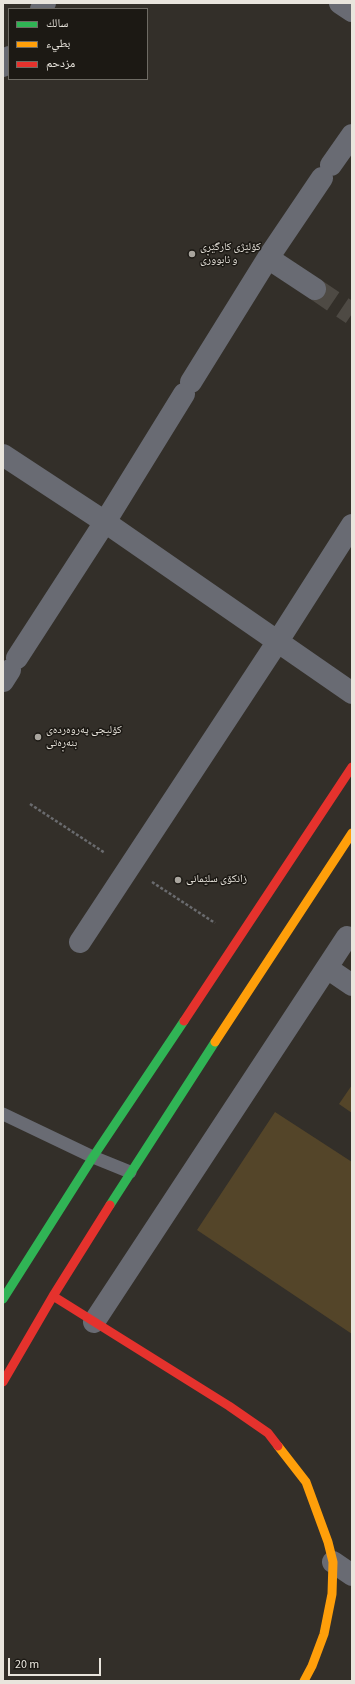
<!DOCTYPE html>
<html>
<head>
<meta charset="utf-8">
<style>
  body { margin:0 }
  #map { position:relative; width:355px; height:1684px; overflow:hidden; background:#332f29; font-family:"Source Sans 3","Noto Naskh Arabic",sans-serif }
  canvas { display:block }
  .frame { position:absolute; inset:0; border:4px solid #e9e5dd; pointer-events:none }
  .legend { position:absolute; left:8px; top:8px; width:140px; height:72px; box-sizing:border-box; background:#1c1914; border:1px solid #6e6b64; margin:0; padding:5px 7px; list-style:none; font-size:12px; color:#e9e5dd }
  .legend li { display:flex; align-items:center; gap:8px; height:20px }
  .legend b { width:20px; border:1px solid #6e6b64 }
  .scale { position:absolute; left:8px; top:1658px; width:93px; height:18px; box-sizing:border-box; border:2px solid #e9e5dd; border-top:0; padding-left:5px; font-size:12px; line-height:14px; white-space:nowrap; color:#e9e5dd; -webkit-text-stroke:3px #1c1914; paint-order:stroke }
</style>
</head>
<body>
<div id="map">
<canvas width="355" height="1684"></canvas>
<div class="frame"></div>
<ul class="legend">
<li><b style="height:5px;background:#30b455"></b>سالك</li>
<li><b style="height:5px;background:#ff9f0a"></b>بطيء</li>
<li><b style="height:5px;background:#e5322d"></b>مزدحم</li>
</ul>
<div class="scale">20 m</div>
</div>
<script>
const ctx = document.querySelector('canvas').getContext('2d');
ctx.lineJoin = 'round';
function fillPath(path, color) { ctx.fillStyle = color; ctx.fill(path, 'evenodd'); }
const shape = rows => new Path2D(rows.map(r => 'M' + r).join(''));
function strokePath(path, color, width, dash) { ctx.strokeStyle = color; ctx.lineWidth = width; ctx.lineCap = dash ? 'butt' : 'round'; ctx.setLineDash(dash || []); ctx.stroke(path); }
function label(font, color, halo, rows, align = 'center') {
  ctx.font = font + ' "Source Sans 3","Noto Naskh Arabic",sans-serif'; ctx.lineWidth = 3; ctx.setLineDash([]); ctx.textBaseline = 'middle'; ctx.strokeStyle = halo; ctx.fillStyle = color; for (const [text, x, y, turn = 0] of rows) {
    ctx.save(); ctx.translate(x, y); ctx.rotate((+turn || 0) * Math.PI / 180); ctx.textAlign = isNaN(turn) ? turn : align; if (halo) ctx.strokeText(text, 0, 0); ctx.fillText(text, 0, 0); ctx.restore();
  }
}
const green = shape([
  [352,1085,352,1113,339,1104],
  [275,1112,352,1162,352,1334,197,1230]
]);
const streetTunnel = shape([
  [315,289,352,314]
]);
const path = shape([
  [30,804,105,853],
  [152,882,215,923]
]);
const lane = shape([
  [3,1114,93,1157,130,1172]
]);
const street = shape([
  [340,3,352,11],
  [41,9,45,3],
  [3,66,9,57],
  [331,165,352,135],
  [268,258,315,289],
  [191,382,268,258,322,178],
  [3,455,105,522,352,693],
  [17,658,105,522,184,394],
  [3,681,10,670],
  [80,942,278,641,352,525],
  [327,968,352,985],
  [94,1322,347,937,352,940],
  [333,1562,352,1575]
]);
const fast = shape([
  [110,1205,215,1042],
  [3,1299,93,1157,184,1021]
]);
const slow = shape([
  [215,1042,352,833],
  [278,1446,306,1482,328,1542,333,1562,332,1594,324,1634,312,1666,304,1681]
]);
const jam = shape([
  [184,1021,352,767],
  [53,1296,229,1406,268,1433,278,1446],
  [3,1382,53,1296,110,1205]
]);
const markers = [
  [192,254,4,"#a9a59e"],
  [38,737,4,"#a9a59e"],
  [178,880,4,"#a9a59e"]
];
const poiNames = [
  ["كۆلێژی كارگێڕی",200,248],
  ["و ئابووری",200,261],
  ["کۆلیجی پەروەردەی",46,731],
  ["بنەڕەتی",46,744],
  ["زانکۆی سلێمانی",186,880]
];
fillPath(green, '#544529');
strokePath(streetTunnel, '#4e4a44', 22, [22, 11]);
strokePath(path, '#6a6b6e', 2.5, [3, 2]);
strokePath(lane, '#696b73', 13);
strokePath(street, '#696b73', 22);
strokePath(fast, '#30b455', 9);
strokePath(slow, '#ff9f0a', 9);
strokePath(jam, '#e5322d', 9);
for (const [x, y, r, color] of markers) { const dot = new Path2D(); dot.arc(x, y, r, 0, 2 * Math.PI); ctx.fillStyle = color; ctx.fill(dot); strokePath(dot, '#1c1914', 1.5); }
label('11px', '#e9e5dd', '#1c1914', poiNames, 'left');
</script>
</body>
</html>
